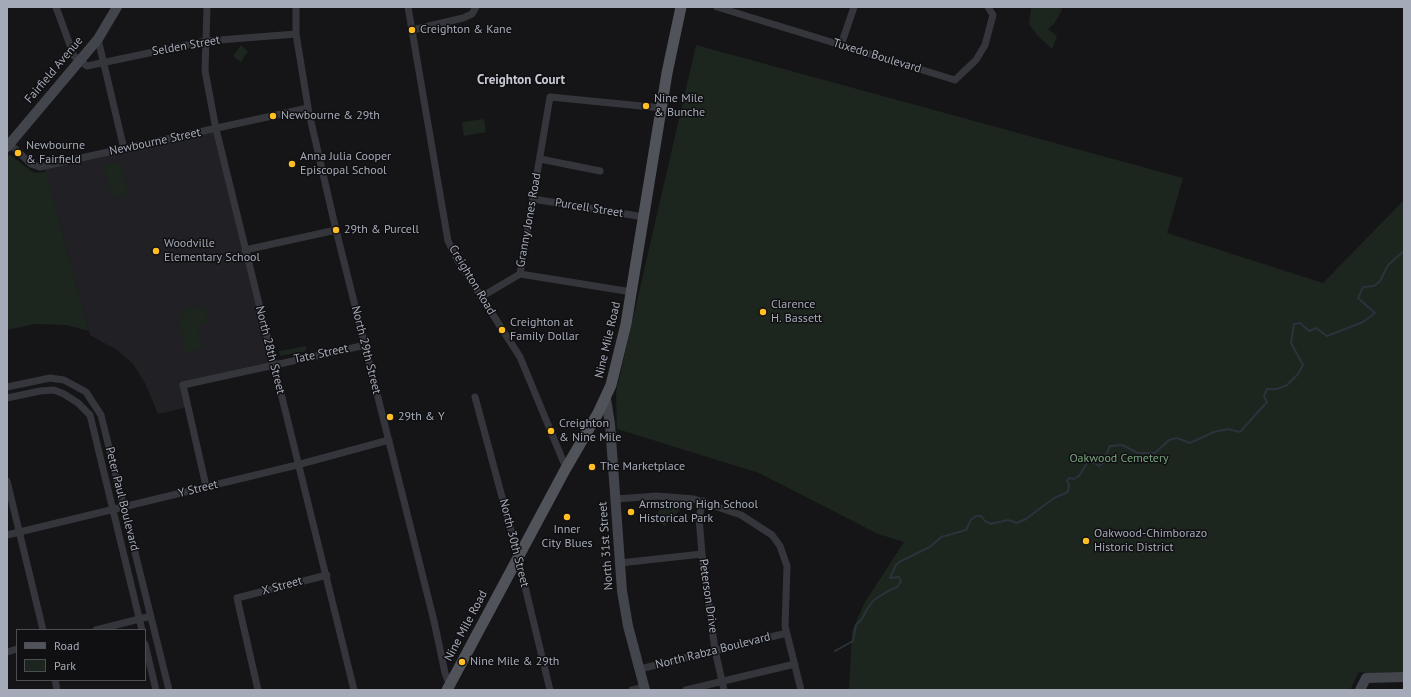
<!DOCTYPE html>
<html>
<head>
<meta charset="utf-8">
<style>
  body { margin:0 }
  #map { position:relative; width:1411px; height:697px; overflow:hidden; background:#151517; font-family:"PT Sans",sans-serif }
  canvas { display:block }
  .frame { position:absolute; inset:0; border:8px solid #a5aab8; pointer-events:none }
  .legend { position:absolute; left:16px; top:629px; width:130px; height:52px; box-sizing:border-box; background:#101012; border:1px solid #4c4e54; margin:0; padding:5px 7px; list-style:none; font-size:12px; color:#a5aab8 }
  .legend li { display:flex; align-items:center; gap:8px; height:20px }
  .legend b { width:20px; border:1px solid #4c4e54 }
</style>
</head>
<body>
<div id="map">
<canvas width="1411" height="697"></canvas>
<div class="frame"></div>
<ul class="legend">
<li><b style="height:5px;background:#51535b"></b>Road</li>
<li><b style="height:11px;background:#1c251e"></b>Park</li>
</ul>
</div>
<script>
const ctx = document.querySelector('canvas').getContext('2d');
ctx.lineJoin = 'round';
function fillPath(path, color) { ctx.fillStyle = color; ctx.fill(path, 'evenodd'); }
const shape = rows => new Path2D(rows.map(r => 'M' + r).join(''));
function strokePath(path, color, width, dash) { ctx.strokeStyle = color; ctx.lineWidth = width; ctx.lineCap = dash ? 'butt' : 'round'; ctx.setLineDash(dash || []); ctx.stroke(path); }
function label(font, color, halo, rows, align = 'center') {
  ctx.font = font + ' "PT Sans",sans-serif'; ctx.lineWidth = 3; ctx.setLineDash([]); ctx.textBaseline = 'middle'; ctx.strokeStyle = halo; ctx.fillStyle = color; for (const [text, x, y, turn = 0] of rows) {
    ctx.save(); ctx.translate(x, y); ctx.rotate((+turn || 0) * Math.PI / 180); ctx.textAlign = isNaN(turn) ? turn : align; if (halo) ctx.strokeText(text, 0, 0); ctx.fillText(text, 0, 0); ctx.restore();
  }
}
const built = shape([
  [215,129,273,365,183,385,188,407,158,414,145,383,133,364,117,350,90,335,44,167]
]);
const green = shape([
  [1031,7,1061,7,1062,10,1054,24,1048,29,1057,36,1052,49,1038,36,1029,24],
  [241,45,248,51,241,62,233,56],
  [696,45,1183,178,1167,233,1323,283,1404,200,1404,673,1375,674,1359,672,1350,690,849,690,852,631,865,602,904,542,878,534,759,473,617,429,616,392],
  [484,119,486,132,464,136,462,122],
  [10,155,34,173,46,172,89,331,66,325,35,324,7,330,7,156],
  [121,162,128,194,111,197,104,166],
  [204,305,208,322,197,326,202,349,186,353,179,324,182,311],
  [306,346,306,351,280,356,279,351],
  [670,505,678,506,680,510,665,526,658,522,657,513,663,506]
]);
const stream = shape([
  [835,651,853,641,856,625,862,619,867,609,874,600,888,591,897,587,901,582,899,577,890,578,896,565,901,561,930,547,941,537,966,530,971,520,976,516,981,516,985,521,991,524,1008,520,1017,523,1026,519,1054,498,1068,492,1069,485,1067,481,1069,478,1074,479,1079,476,1088,462,1094,463,1099,466,1103,463,1110,446,1122,445,1138,453,1155,453,1169,440,1177,438,1190,443,1214,432,1228,429,1240,432,1267,402,1264,396,1267,389,1277,389,1287,385,1298,374,1303,365,1291,343,1294,324,1300,323,1309,331,1316,328,1327,336,1363,322,1375,313,1358,298,1363,287,1374,286,1380,281,1388,265,1404,251]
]);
const street = shape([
  [56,7,74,56,87,66,206,41,296,34],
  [207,7,205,71,216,129,354,690],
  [296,7,296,34,309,113,336,230,434,621,445,673,450,686],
  [408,7,448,241,457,259,520,357,566,468],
  [717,7,955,80,976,60,985,45,993,15,988,7],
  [412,30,463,18,472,14,476,7],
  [98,39,124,149],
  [841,45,854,7],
  [7,141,31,164,40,167,308,108],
  [540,159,600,171],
  [533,199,644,217],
  [245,250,336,230],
  [520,274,550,97,662,108],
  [481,297,520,274,632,292],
  [7,387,50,378,64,380,86,392,101,415,169,690],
  [475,397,515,545,550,690],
  [7,398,40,391,54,390,64,394,78,403,90,415,142,630],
  [7,481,43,630],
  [206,486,183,385,366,345],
  [616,499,657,496,694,499,741,515,772,535,780,546,787,566,785,626,801,690],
  [703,501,699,517,702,554,715,650,724,690],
  [7,535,297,465,389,440],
  [620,563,702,554],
  [96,630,151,616],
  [145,644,156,690],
  [7,652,17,649],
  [640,669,787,633],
  [55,680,57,690],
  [258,690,237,598,327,575],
  [632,690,644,687],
  [686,690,795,664]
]);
const secondary = shape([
  [7,147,98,39,117,7],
  [606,399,610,424,622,591,628,626,645,690],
  [1360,690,1366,678,1404,677]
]);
const primary = shape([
  [447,690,565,470,598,413,611,385,626,324,667,73,681,7]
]);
const markers = [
  [412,30,4,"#ffbe24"],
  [646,106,4,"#ffbe24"],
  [273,116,4,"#ffbe24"],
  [18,153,4,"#ffbe24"],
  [292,164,4,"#ffbe24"],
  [336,230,4,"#ffbe24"],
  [156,251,4,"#ffbe24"],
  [763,312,4,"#ffbe24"],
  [502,330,4,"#ffbe24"],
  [390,417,4,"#ffbe24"],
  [551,431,4,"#ffbe24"],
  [592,467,4,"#ffbe24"],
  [631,512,4,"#ffbe24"],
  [567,517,4,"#ffbe24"],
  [1086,541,4,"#ffbe24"],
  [462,662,4,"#ffbe24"]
];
const poiNames = [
  ["Creighton & Kane",420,30],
  ["Nine Mile",654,99],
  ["& Bunche",654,113],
  ["Newbourne & 29th",281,116],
  ["Newbourne",26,146],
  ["& Fairfield",26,160],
  ["Anna Julia Cooper",300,157],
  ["Episcopal School",300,171],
  ["29th & Purcell",344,230],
  ["Woodville",164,244],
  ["Elementary School",164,258],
  ["Clarence",771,305],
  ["H. Bassett",771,319],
  ["Creighton at",510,323],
  ["Family Dollar",510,337],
  ["29th & Y",398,417],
  ["Creighton",559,424],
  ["& Nine Mile",559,438],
  ["The Marketplace",600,467],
  ["Armstrong High School",639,505],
  ["Historical Park",639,519],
  ["Inner",567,530,"center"],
  ["City Blues",567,544,"center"],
  ["Oakwood-Chimborazo",1094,534],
  ["Historic District",1094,548],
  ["Nine Mile & 29th",470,662]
];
const streetNames = [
  ["Selden Street",186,46,-10],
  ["Tuxedo Boulevard",877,56,17],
  ["Fairfield Avenue",54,70,-50],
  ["Newbourne Street",155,142,-12],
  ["Purcell Street",589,208,9],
  ["Granny Jones Road",529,220,-80],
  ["Creighton Road",472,280,59],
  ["Nine Mile Road",608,340,-77],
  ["North 28th Street",270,350,76],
  ["North 29th Street",366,350,76],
  ["Tate Street",321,354,-12],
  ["Y Street",198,489,-14],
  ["Peter Paul Boulevard",122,499,76],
  ["North 30th Street",514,543,76],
  ["North 31st Street",606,546,-94],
  ["X Street",282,586,-15],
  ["Peterson Drive",708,596,82],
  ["Nine Mile Road",466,626,-62],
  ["North Rabza Boulevard",713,651,-14]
];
const parkNames = [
  ["Oakwood Cemetery",1119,459]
];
const neighbourhoodNames = [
  ["Creighton Court",521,80]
];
fillPath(built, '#212024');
fillPath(green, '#1c251e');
strokePath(stream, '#2a333c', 2);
strokePath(street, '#35363c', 7);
strokePath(secondary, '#43454c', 10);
strokePath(primary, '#51535b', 11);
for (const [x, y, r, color] of markers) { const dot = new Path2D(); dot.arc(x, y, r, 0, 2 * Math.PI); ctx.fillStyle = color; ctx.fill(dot); strokePath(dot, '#101012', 1.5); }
label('12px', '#a5aab8', '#101012', poiNames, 'left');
label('12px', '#a5aab8', '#101012', streetNames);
label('12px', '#7aa57f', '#101012', parkNames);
label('bold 13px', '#c7c9d4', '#101012', neighbourhoodNames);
</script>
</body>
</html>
